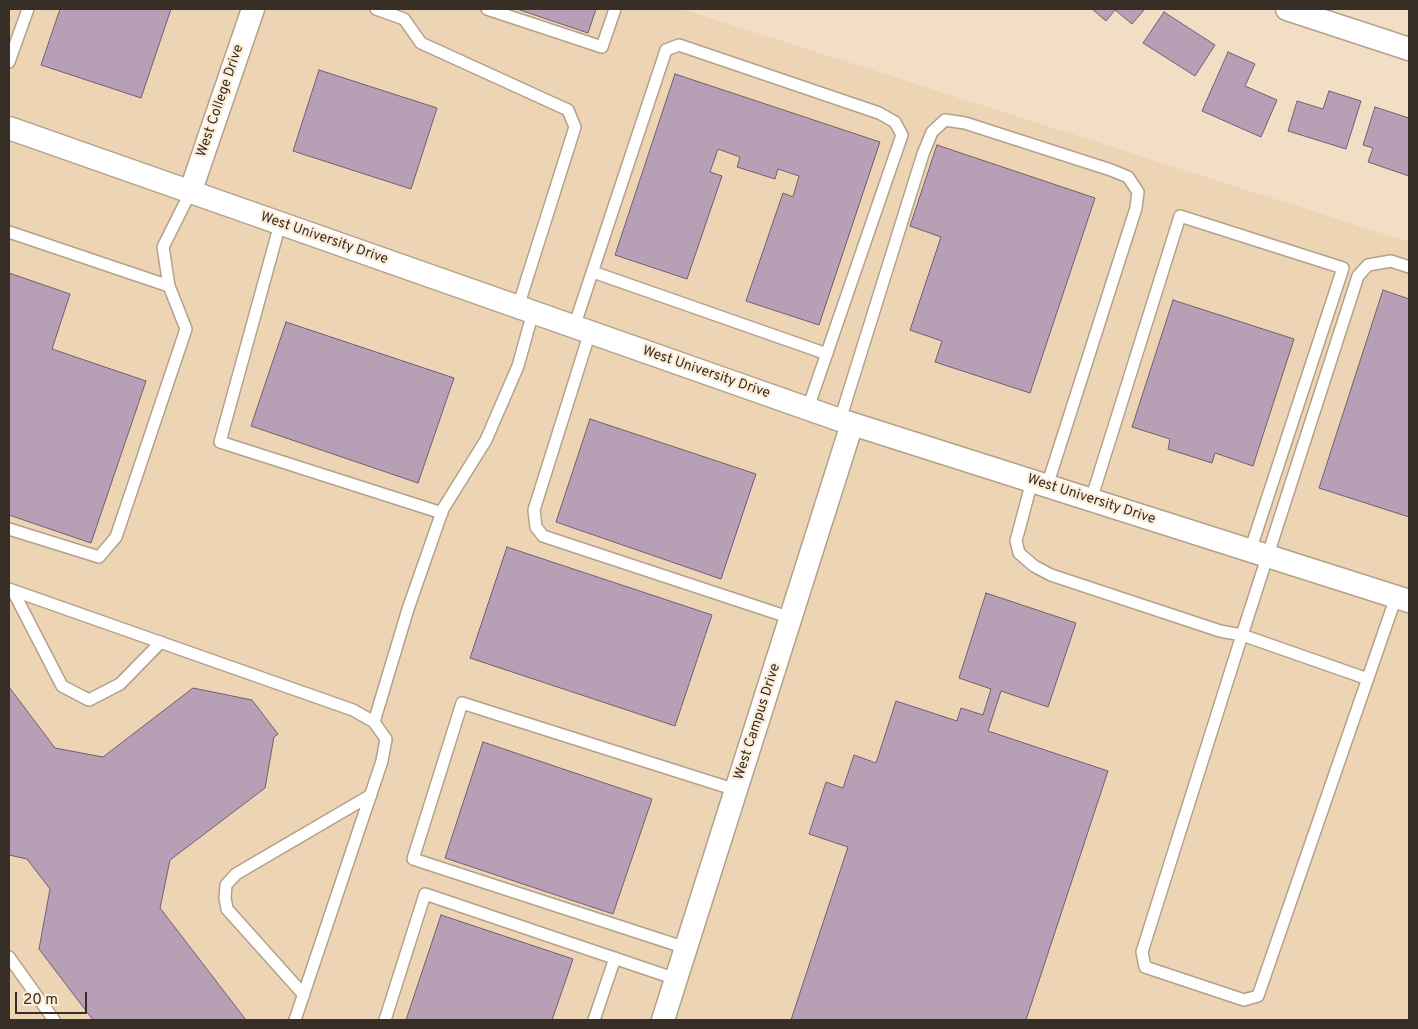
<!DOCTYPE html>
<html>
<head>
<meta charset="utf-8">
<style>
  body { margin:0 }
  #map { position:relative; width:1418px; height:1029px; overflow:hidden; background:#f2dec5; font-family:Overpass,sans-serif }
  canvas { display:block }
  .frame { position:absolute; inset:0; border:10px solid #372f26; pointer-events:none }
  .scale { position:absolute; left:15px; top:992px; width:72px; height:22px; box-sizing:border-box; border:2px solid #372f26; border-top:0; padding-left:6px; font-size:15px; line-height:18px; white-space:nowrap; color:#372f26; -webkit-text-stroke:4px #fcecd8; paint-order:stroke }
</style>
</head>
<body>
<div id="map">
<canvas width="1418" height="1029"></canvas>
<div class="frame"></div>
<div class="scale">20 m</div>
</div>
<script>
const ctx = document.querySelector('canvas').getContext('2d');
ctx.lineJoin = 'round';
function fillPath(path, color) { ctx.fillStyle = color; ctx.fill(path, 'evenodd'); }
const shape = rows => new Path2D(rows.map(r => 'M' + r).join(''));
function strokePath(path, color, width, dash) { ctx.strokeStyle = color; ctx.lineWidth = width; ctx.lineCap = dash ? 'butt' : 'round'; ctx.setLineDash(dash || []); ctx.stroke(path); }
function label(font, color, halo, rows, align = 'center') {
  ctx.font = font + ' Overpass,sans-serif'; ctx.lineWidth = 4.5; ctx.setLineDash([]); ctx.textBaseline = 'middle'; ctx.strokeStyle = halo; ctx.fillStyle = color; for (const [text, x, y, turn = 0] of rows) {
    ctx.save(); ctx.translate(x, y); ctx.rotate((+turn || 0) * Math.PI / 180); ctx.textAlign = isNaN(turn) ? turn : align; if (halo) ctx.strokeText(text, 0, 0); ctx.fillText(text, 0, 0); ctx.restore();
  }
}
const built = shape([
  [9,9,682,9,1409,242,1409,1020,9,1020]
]);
const building = shape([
  [60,9,171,9,141,98,41,65,60,9],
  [517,9,596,9,588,33,517,9],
  [1092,9,1145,9,1132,24,1115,10,1106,21,1092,9],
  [1164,12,1215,45,1195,76,1143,43,1164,12],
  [1228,52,1255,64,1245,86,1277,100,1261,137,1202,111,1228,52],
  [319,70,437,108,411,189,293,151,319,70],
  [675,74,880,142,819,325,746,301,783,193,793,197,799,176,778,169,775,179,737,167,740,157,718,149,710,172,722,176,687,279,615,255,675,74],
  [1329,91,1361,101,1346,149,1288,131,1297,101,1323,109,1329,91],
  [1375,107,1409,118,1409,176,1368,162,1373,148,1363,145,1375,107],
  [937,145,1095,198,1030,393,935,362,942,341,910,330,941,237,910,226,937,145],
  [9,273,70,294,52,349,146,381,91,543,9,515,9,273],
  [1383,290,1409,299,1409,517,1319,488,1383,290],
  [1173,300,1294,339,1253,466,1215,453,1212,463,1168,449,1170,439,1132,427,1173,300],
  [286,322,454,378,418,483,251,426,286,322],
  [590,419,756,474,721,579,556,522,590,419],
  [507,547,712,615,675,726,470,658,507,547],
  [986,593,1076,623,1048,707,1001,691,988,731,1108,771,1026,1020,791,1020,848,847,809,834,826,782,843,788,854,755,876,763,896,701,957,721,961,708,983,715,991,689,959,678,986,593],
  [9,687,55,748,103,757,193,688,252,700,278,734,274,737,265,788,170,860,160,908,246,1020,93,1020,39,949,50,889,27,859,9,855,9,687],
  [483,742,652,799,613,914,445,858,483,742],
  [441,915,573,959,552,1020,406,1020,441,915]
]);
const lane = shape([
  [376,9,404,19,421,43,568,110,575,127,518,307],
  [487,9,602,47,615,9],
  [9,62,28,9],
  [280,224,220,442,442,513],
  [9,232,169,286],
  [593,272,827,354],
  [574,327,666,50,679,45,879,113,895,122,902,135,808,408],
  [590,332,534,510,536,527,543,536,791,618],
  [840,420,923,154,932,132,945,120,965,123,1111,170,1128,177,1138,192,1136,208,1047,486],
  [1032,481,1016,541,1019,553,1034,566,1051,575,1220,631,1242,635,1358,276,1368,265,1391,261,1409,267],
  [1091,500,1180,216,1343,268,1250,551],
  [9,529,99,557,116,537,186,329,169,286,163,247,190,193],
  [9,589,353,710,374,722,386,739,382,761,295,1020],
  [13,591,62,686,89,700,120,684,161,642],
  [1368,679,1242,635,1142,952,1145,967,1244,1000,1258,996,1396,597],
  [374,722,408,609,443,509,486,440,518,366,533,312],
  [686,948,413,859,462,703,736,790],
  [9,957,54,1020],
  [304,995,227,909,225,898,226,885,236,874,371,795],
  [385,1020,425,894,676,979],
  [594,1020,615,958]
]);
const street = shape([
  [1287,9,1409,49],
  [9,128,840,420,1409,601],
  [190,193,253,9],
  [663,1020,852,424]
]);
const streetNames = [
  ["West College Drive",221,101,-71],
  ["West University Drive",324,239,19],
  ["West University Drive",706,373,19],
  ["West University Drive",1091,500,18],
  ["West Campus Drive",758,722,-72]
];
fillPath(built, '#edd4b5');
fillPath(building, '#b7a0b5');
strokePath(building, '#735e72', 1);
strokePath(lane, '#b3a189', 14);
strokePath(street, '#b3a189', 25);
strokePath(lane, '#fff', 11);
strokePath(street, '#fff', 22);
label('14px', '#372f26', '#fcecd8', streetNames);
</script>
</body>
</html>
